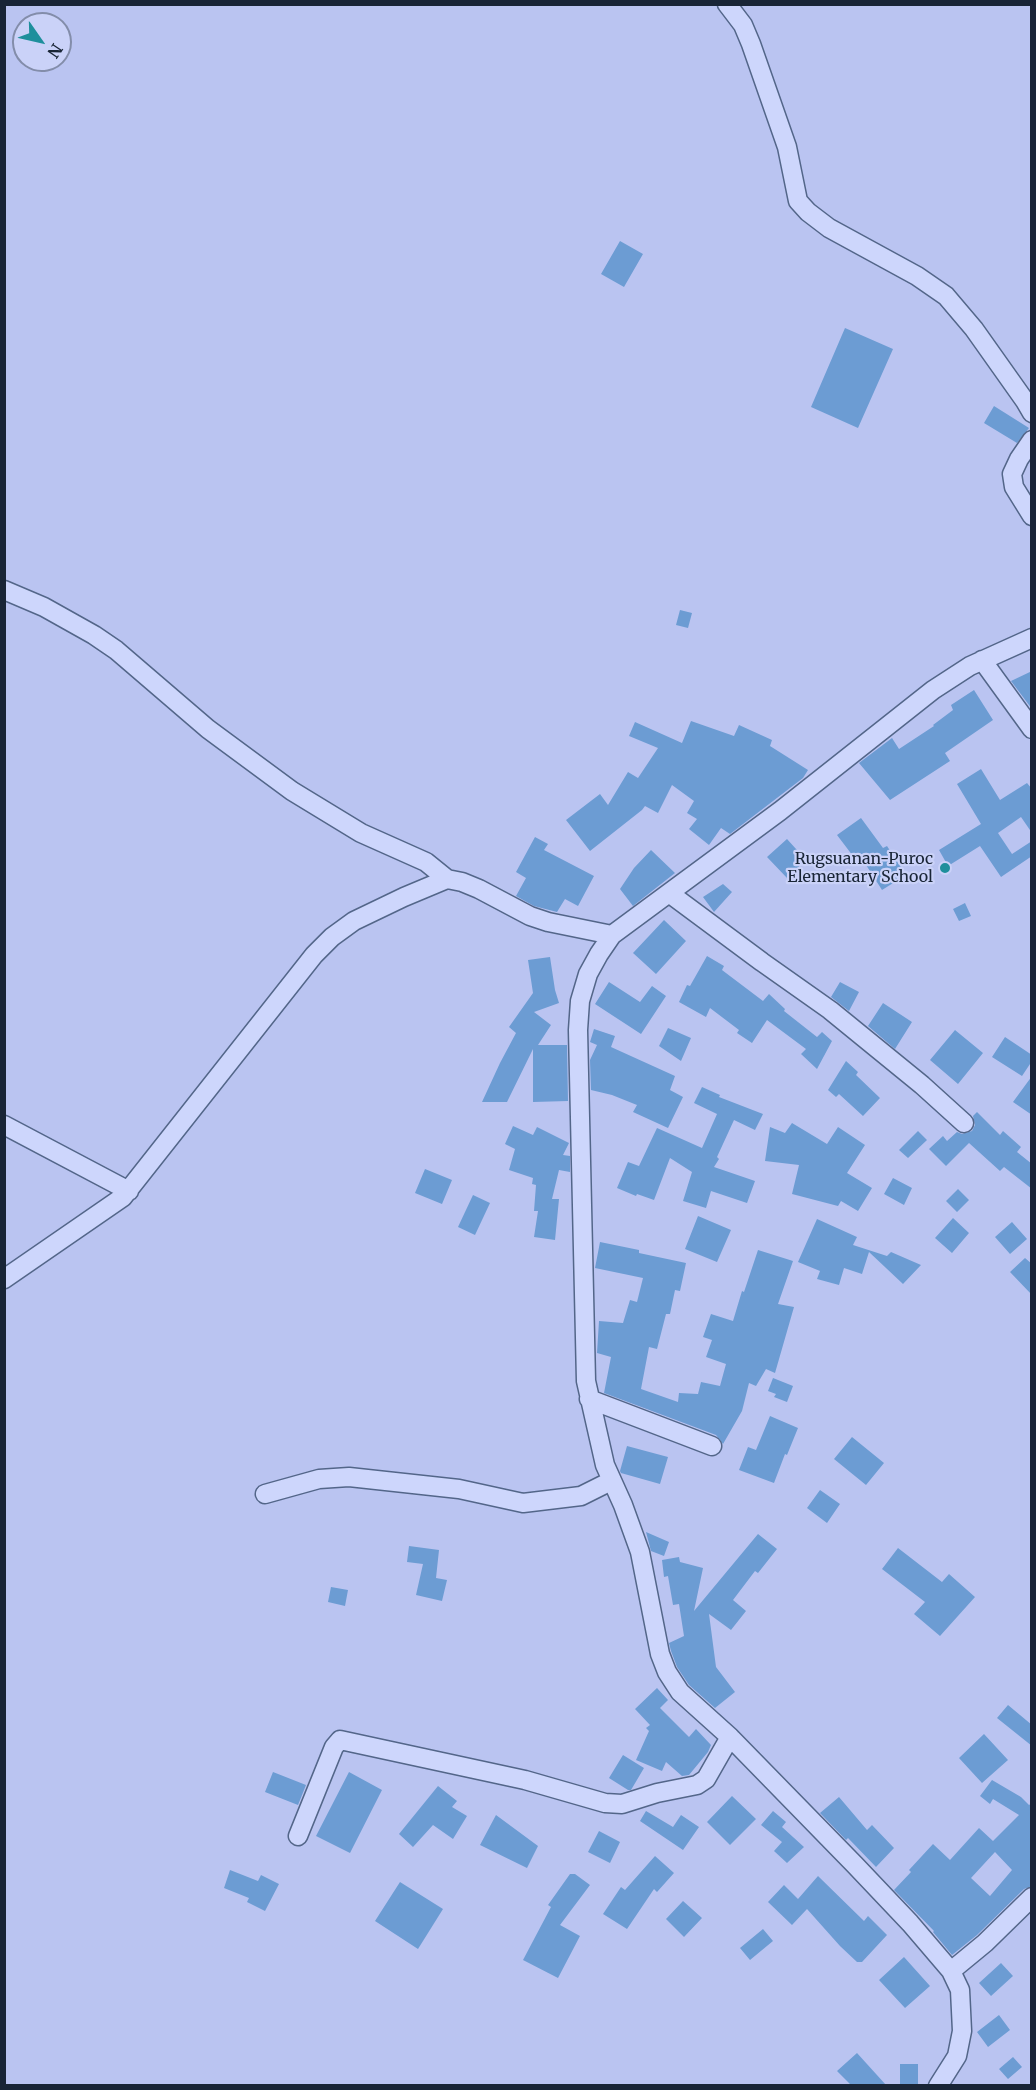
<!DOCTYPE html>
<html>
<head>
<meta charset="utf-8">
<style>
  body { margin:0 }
  #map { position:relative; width:1036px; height:2090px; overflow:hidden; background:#bac4f1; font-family:Merriweather,serif }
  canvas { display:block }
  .frame { position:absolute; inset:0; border:6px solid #192536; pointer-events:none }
  .north { position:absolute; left:12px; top:12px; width:60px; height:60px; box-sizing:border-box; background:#cad2f8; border:2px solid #838daa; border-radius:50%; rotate:124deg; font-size:16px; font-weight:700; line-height:24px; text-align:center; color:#192536 }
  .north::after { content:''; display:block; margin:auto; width:21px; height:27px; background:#1e8f9c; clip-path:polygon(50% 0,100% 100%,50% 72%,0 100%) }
</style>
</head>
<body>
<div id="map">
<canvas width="1036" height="2090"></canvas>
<div class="frame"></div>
<div class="north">N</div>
</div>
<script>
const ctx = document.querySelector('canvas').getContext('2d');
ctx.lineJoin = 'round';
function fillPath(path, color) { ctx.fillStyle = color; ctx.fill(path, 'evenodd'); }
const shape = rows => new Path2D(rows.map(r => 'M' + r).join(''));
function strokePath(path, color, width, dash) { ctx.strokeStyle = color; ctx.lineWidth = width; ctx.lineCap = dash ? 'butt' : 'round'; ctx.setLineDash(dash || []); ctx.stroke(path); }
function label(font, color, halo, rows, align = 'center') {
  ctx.font = font + ' Merriweather,serif'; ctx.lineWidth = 4.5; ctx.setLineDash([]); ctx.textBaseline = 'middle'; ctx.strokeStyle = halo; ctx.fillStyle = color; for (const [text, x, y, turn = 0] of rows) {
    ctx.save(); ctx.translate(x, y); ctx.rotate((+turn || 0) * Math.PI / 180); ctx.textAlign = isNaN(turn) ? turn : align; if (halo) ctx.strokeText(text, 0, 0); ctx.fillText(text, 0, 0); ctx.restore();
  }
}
const building = shape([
  [620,241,643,254,624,287,601,274],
  [845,328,893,349,858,428,811,407],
  [994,406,1029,428,1017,443,984,423],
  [680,610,692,613,688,628,676,625],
  [1032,671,1032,709,1011,681],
  [974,690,993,720,945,753,950,761,890,800,859,763,892,738,899,749,934,726,933,725,953,710,951,705],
  [691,721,734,736,739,725,772,740,770,746,808,770,803,778,730,834,721,828,709,845,689,829,697,819,687,813,694,801,672,785,658,813,645,806,642,810,590,851,566,820,600,794,608,805,628,772,638,778,658,748,629,736,635,722,682,743],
  [981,769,1000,800,1027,783,1032,789,1032,833,1021,817,998,833,1012,854,1032,841,1032,856,1001,877,980,846,948,866,939,850,981,824,957,784],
  [861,818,883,848,887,846,906,875,882,890,861,857,856,860,837,835],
  [535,837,548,844,544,850,594,876,578,906,565,899,557,912,534,906,516,896,526,878,516,872],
  [787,839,806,860,787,878,767,857],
  [651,850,675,873,633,906,620,889,634,868],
  [723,884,732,892,714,912,703,897],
  [965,903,971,916,959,921,953,909],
  [664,920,686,941,656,974,633,953],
  [707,956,724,966,722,970,763,1001,769,994,785,1009,784,1011,817,1037,822,1032,832,1041,817,1069,801,1054,806,1049,767,1020,752,1043,737,1033,739,1030,710,1008,706,1017,679,1002,687,985,690,986],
  [550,957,555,990,559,1003,534,1012,551,1025,538,1045,567,1045,568,1101,533,1102,533,1049,507,1102,482,1102,500,1063,516,1033,509,1027,533,993,528,960],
  [609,982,640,1002,652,986,666,996,641,1034,595,1004],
  [840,982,859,992,849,1011,831,997],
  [883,1003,912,1022,895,1049,868,1026],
  [668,1028,691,1038,681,1061,659,1046],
  [594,1029,615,1036,611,1047,675,1076,670,1090,683,1097,668,1128,633,1112,637,1105,612,1095,591,1090,590,1060,597,1045,590,1042],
  [955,1030,983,1053,958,1084,930,1060],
  [1005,1037,1032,1055,1032,1061,1022,1076,992,1057],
  [846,1061,858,1072,856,1075,880,1098,863,1116,839,1094,836,1097,828,1090],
  [1032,1076,1032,1115,1013,1102],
  [702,1087,720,1095,719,1097,763,1114,755,1130,734,1120,717,1157,719,1159,714,1167,755,1181,747,1203,711,1191,706,1208,683,1201,692,1172,670,1158,654,1200,637,1194,636,1196,617,1188,628,1162,639,1166,657,1128,702,1148,717,1114,694,1103],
  [977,1112,1000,1135,1003,1131,1021,1147,1017,1152,1032,1164,1032,1189,1004,1167,1000,1171,969,1143,946,1166,929,1149,943,1136,947,1141,957,1132,962,1134,972,1131,975,1125,973,1116],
  [792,1123,827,1144,838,1127,865,1145,847,1173,872,1188,858,1211,841,1201,838,1206,792,1194,799,1165,765,1161,770,1127,785,1133],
  [513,1126,533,1135,537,1127,569,1143,563,1155,570,1156,570,1172,559,1170,552,1199,559,1199,555,1240,534,1237,538,1211,534,1211,536,1185,532,1184,533,1178,509,1170,515,1149,505,1144],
  [918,1131,927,1140,908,1158,899,1150],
  [425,1169,452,1180,442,1204,415,1193],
  [893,1178,912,1188,904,1205,884,1194],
  [958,1189,969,1200,957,1212,946,1201],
  [473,1195,490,1203,475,1235,458,1227],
  [698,1216,731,1230,717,1262,685,1249],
  [953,1218,969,1233,952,1253,935,1238],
  [817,1219,857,1237,853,1245,887,1256,891,1252,921,1265,903,1284,869,1252,862,1274,844,1268,839,1285,817,1279,820,1271,798,1262],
  [1012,1222,1027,1239,1010,1254,995,1237],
  [600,1242,639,1250,639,1253,686,1263,680,1291,675,1290,670,1314,666,1314,657,1349,649,1347,641,1389,678,1402,679,1393,698,1394,701,1382,720,1386,726,1364,706,1357,712,1340,703,1337,711,1314,733,1321,742,1291,744,1292,758,1250,793,1261,778,1304,794,1307,775,1373,766,1369,756,1386,749,1383,742,1411,723,1444,716,1435,604,1393,611,1357,597,1353,599,1321,623,1323,630,1300,637,1302,643,1278,595,1268],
  [1025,1258,1032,1264,1032,1295,1010,1272],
  [773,1378,793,1386,787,1402,774,1397,776,1394,768,1391],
  [770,1416,798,1428,787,1455,785,1454,774,1483,739,1470,748,1447,756,1450],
  [852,1437,884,1463,866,1485,834,1459],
  [627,1446,668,1457,660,1484,621,1473,620,1471],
  [820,1490,840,1504,827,1523,807,1508],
  [646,1532,669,1542,664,1556,651,1551],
  [758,1534,777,1549,758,1573,755,1571,733,1600,746,1611,731,1630,709,1614,716,1667,735,1692,715,1708,689,1685,677,1667,671,1651,669,1643,684,1636,679,1604,673,1605,668,1576,664,1577,662,1560,679,1557,680,1562,703,1568,694,1611],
  [409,1546,439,1550,436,1578,447,1580,442,1601,416,1595,423,1564,407,1562],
  [898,1548,942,1582,949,1574,975,1597,940,1636,914,1614,925,1602,882,1569],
  [331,1587,348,1590,345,1606,328,1602],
  [657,1688,668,1700,660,1708,689,1737,696,1729,711,1745,708,1752,689,1775,682,1776,666,1762,662,1771,636,1760,649,1731,646,1728,650,1725,635,1709],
  [1008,1705,1032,1725,1032,1746,997,1718],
  [984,1734,1008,1760,982,1783,959,1758],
  [623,1755,644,1768,631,1790,628,1790,609,1778],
  [273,1772,306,1785,298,1805,265,1792],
  [349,1772,382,1790,350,1853,316,1836],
  [992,1780,1021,1797,1029,1805,1032,1803,1032,1886,1024,1889,977,1935,952,1955,933,1932,934,1931,894,1890,911,1872,909,1870,933,1844,950,1860,979,1828,993,1841,1019,1815,993,1799,990,1804,980,1796],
  [995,1852,1012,1870,990,1896,971,1878],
  [438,1786,457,1801,452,1807,467,1816,453,1839,433,1825,413,1847,399,1834],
  [732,1796,756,1819,730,1845,707,1822],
  [839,1797,867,1830,872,1825,894,1848,876,1867,848,1838,846,1840,820,1813],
  [646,1811,673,1827,681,1815,699,1827,683,1850,640,1821],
  [773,1811,786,1822,782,1827,804,1847,787,1863,774,1851,782,1842,761,1825],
  [496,1815,538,1846,527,1868,480,1845],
  [599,1831,620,1842,610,1863,588,1852],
  [655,1856,674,1873,657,1892,654,1889,627,1929,603,1914,621,1887,625,1890],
  [230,1870,258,1881,261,1875,279,1884,265,1911,247,1902,249,1898,224,1888],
  [570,1874,575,1874,590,1885,560,1925,580,1936,558,1978,523,1960,551,1907,548,1905],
  [818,1876,864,1921,868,1916,887,1935,862,1962,857,1962,840,1946,807,1909,792,1925,768,1902,784,1885,798,1899],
  [400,1882,443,1909,418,1949,375,1921],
  [683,1901,702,1918,684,1937,666,1919],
  [763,1929,773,1941,750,1960,740,1948],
  [904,1957,930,1986,905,2008,879,1980],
  [1001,1963,1013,1976,991,1996,979,1983],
  [999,2015,1010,2030,988,2047,977,2032],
  [857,2053,886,2085,851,2085,837,2071],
  [1013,2057,1022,2067,1008,2079,999,2069],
  [900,2064,918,2064,918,2085,900,2085]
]);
const minor = shape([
  [727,4,743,25,751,44,787,147,798,201,808,212,829,228,917,276,946,296,974,329,1025,401,1032,413],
  [1032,440,1019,459,1012,474,1014,487,1032,516],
  [4,590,44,607,94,635,116,650,208,729,292,791,361,833,426,862,447,879],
  [982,660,1032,729],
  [669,893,762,962,830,1010,922,1085,964,1123],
  [4,1125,129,1191],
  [4,1279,123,1197,314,955,332,937,354,921,404,897,447,879,462,882,479,889,530,916,548,922,612,935],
  [589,1399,712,1446],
  [265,1494,319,1479,349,1477,459,1489,523,1503,581,1496,611,1481],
  [298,1836,334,1747,340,1740,525,1780,605,1803,622,1804,657,1793,697,1785,706,1779,730,1737],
  [951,1971,985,1943,1032,1897],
  [938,2086,957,2056,962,2031,960,1990,951,1971,910,1923,855,1865,730,1737,680,1692,667,1672,660,1654,640,1552,623,1505,605,1465,586,1381,578,1030,580,1001,588,974,599,954,612,935,780,811,933,690,970,666,1032,638]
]);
const markers = [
  [945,868,6,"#1e8f9c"]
];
const poiNames = [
  ["Rugsuanan-Puroc",933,859],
  ["Elementary School",933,877]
];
fillPath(building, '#6c9cd3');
strokePath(minor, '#536689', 21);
strokePath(minor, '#cdd6fc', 18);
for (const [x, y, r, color] of markers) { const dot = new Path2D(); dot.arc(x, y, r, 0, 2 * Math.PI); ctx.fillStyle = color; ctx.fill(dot); strokePath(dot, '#cad2f8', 2); }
label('16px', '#192536', '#cad2f8', poiNames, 'right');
</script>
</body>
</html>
